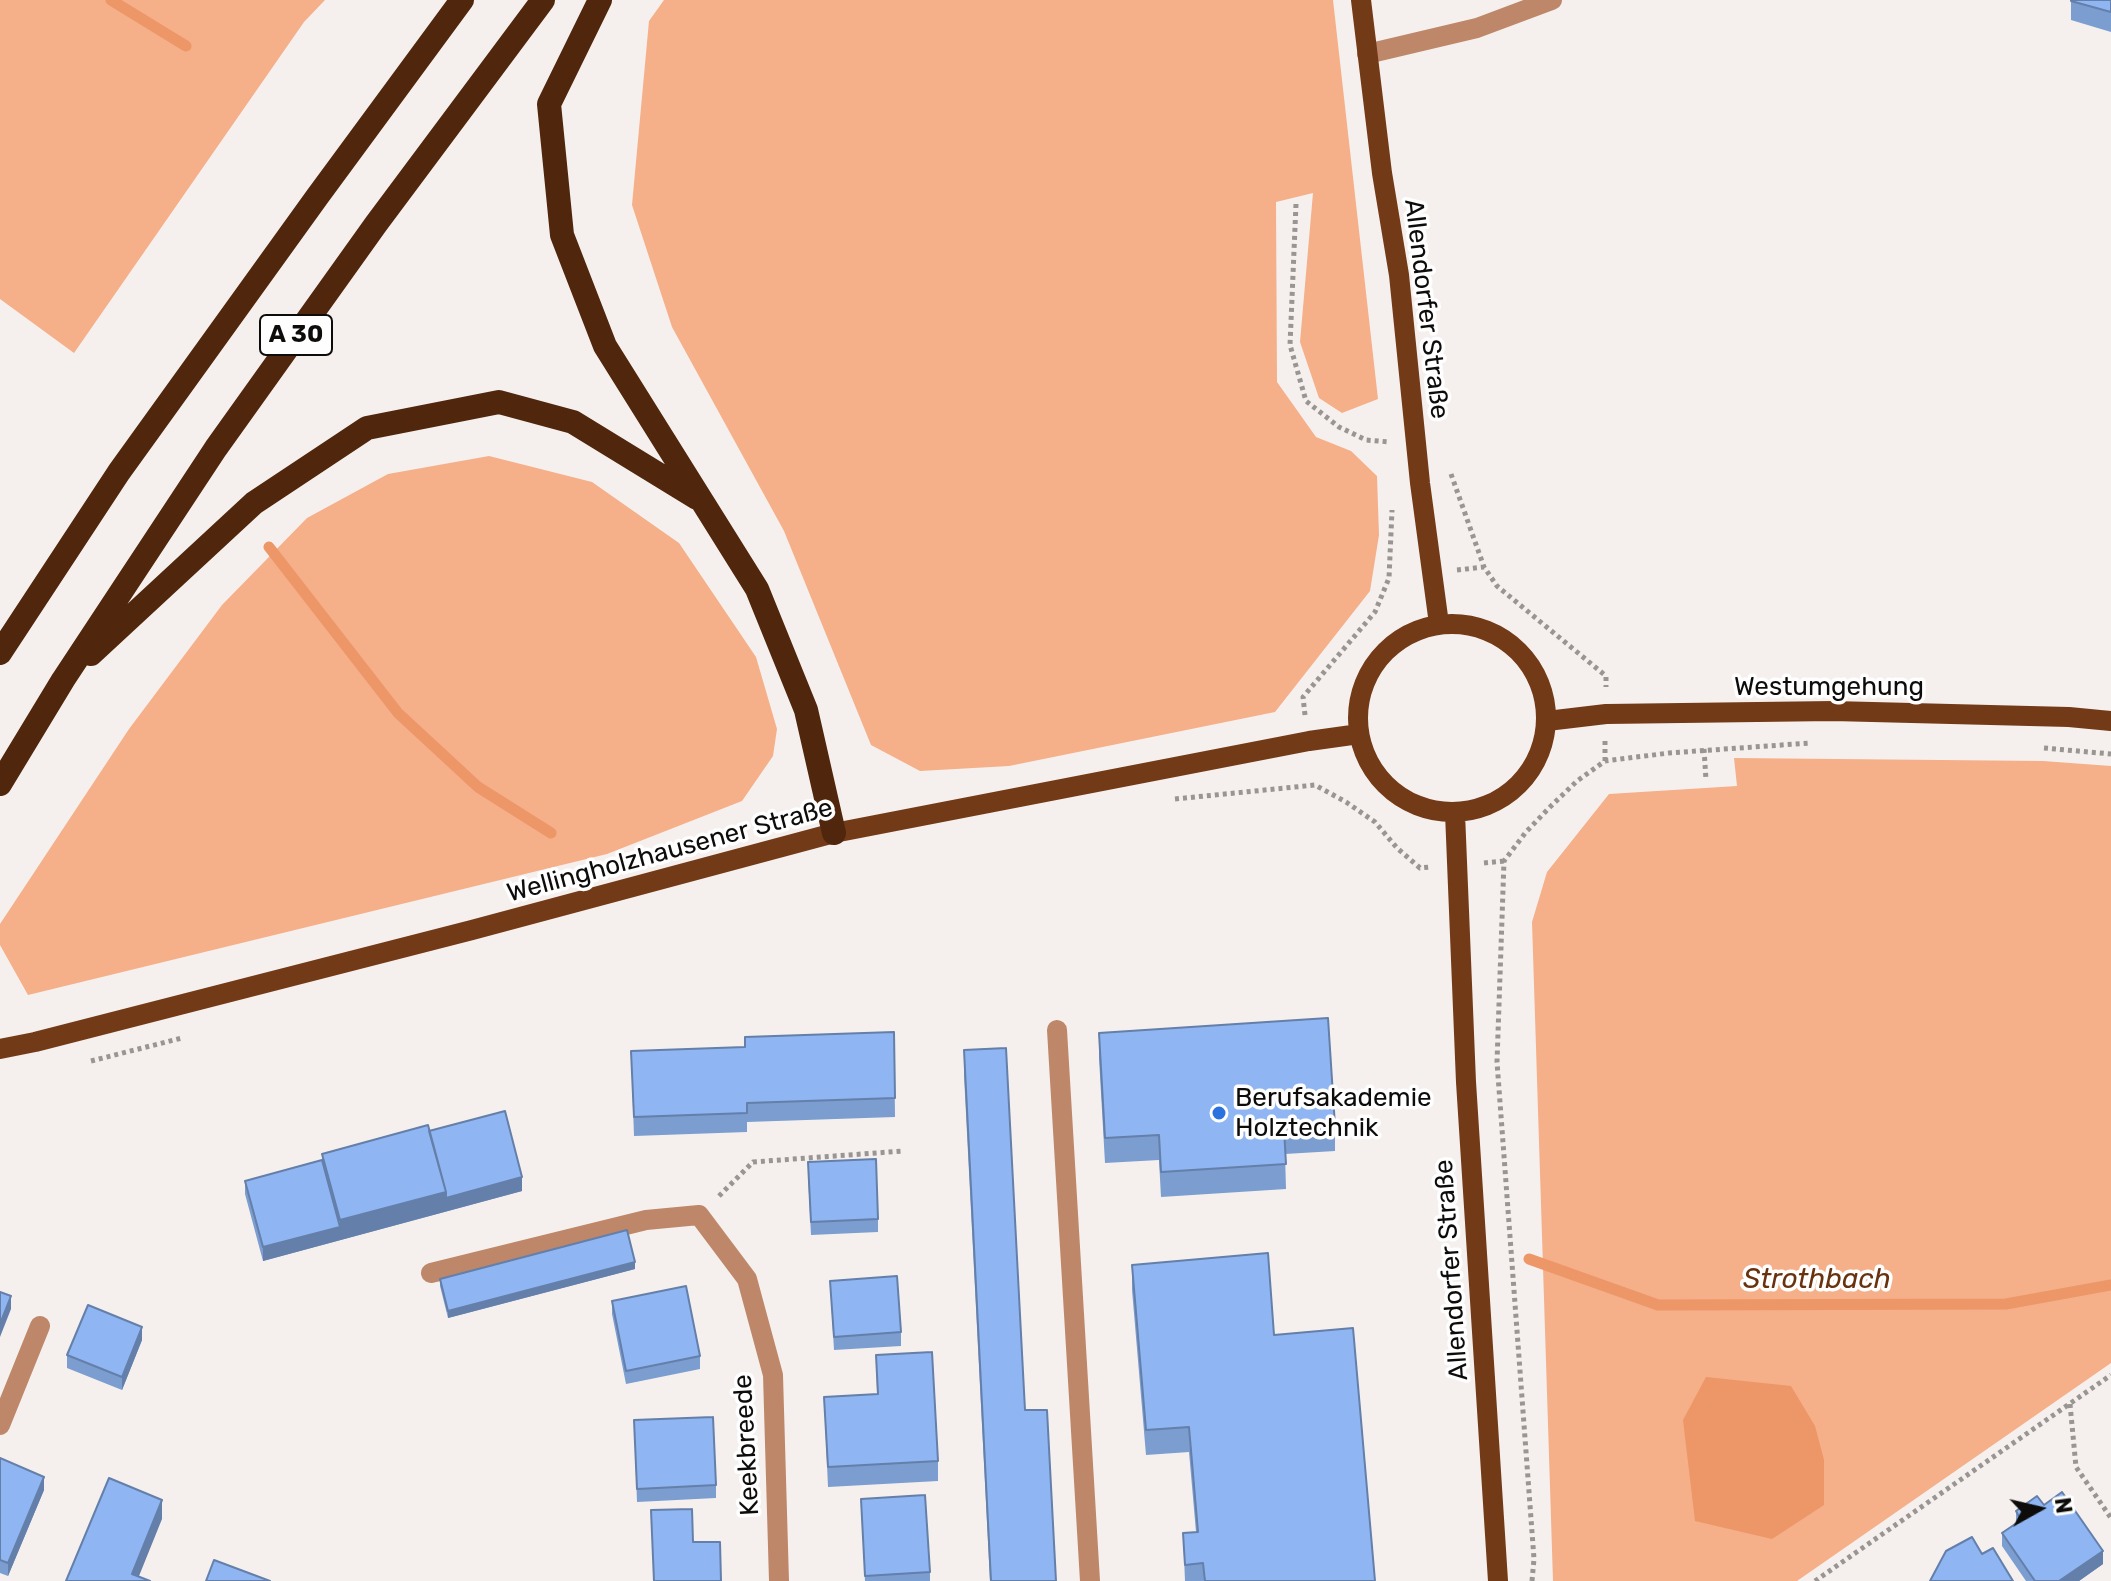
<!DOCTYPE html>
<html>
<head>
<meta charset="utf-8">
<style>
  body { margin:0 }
  #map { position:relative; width:2111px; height:1581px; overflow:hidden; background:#f5f0ed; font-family:Rubik,sans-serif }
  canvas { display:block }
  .north { position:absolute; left:1999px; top:1469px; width:80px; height:80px; -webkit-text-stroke:6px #fefefe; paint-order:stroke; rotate:82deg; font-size:22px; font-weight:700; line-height:32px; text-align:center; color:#0d0c0b }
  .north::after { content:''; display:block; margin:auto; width:28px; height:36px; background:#0d0c0b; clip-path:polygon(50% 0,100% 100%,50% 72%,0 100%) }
</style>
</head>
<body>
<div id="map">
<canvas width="2111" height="1581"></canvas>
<div class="north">N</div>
</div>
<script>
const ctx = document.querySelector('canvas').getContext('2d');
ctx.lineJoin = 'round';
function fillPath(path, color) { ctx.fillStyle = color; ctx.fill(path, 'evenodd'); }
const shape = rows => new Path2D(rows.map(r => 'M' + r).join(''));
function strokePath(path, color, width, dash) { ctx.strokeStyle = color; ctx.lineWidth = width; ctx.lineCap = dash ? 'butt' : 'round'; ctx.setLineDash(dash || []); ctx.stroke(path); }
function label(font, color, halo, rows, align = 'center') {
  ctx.font = font + ' Rubik,sans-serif'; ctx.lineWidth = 7; ctx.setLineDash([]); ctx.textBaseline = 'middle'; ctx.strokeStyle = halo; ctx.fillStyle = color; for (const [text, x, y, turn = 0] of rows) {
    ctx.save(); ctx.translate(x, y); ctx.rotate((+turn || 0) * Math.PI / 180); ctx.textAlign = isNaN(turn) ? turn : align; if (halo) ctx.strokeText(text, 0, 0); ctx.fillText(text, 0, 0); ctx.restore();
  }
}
const green = shape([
  [0,0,325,0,304,22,74,353,0,299],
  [664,0,1333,0,1378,399,1342,413,1319,398,1300,342,1313,193,1276,202,1277,382,1316,437,1351,451,1377,476,1379,535,1370,591,1275,712,1009,766,920,771,871,745,784,531,672,327,632,205,649,21],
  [489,456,592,482,679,543,756,657,777,729,773,756,742,801,607,854,28,995,0,945,0,924,129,729,222,605,307,518,388,474],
  [1734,758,2043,761,2111,766,2111,1363,1797,1581,1553,1581,1532,922,1547,872,1609,794,1737,786]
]);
const water = shape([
  [1706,1377,1791,1386,1815,1426,1824,1460,1824,1505,1772,1539,1695,1521,1683,1420]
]);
const stream = shape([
  [111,0,186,46],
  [269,547,398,713,478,787,551,833],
  [1529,1259,1658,1305,2006,1304,2111,1285]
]);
const path = shape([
  [1296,204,1290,345,1306,401,1339,427,1366,440,1390,442],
  [1451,474,1484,567,1497,586,1606,676,1606,687],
  [1457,570,1484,567],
  [1305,715,1303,697,1375,612,1389,578,1392,510],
  [2044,748,2111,754],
  [1704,749,1706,780],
  [1605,761,1605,741],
  [1175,799,1315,785,1346,802,1375,822,1397,848,1420,868,1430,867],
  [1484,863,1504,861],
  [91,1061,182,1038],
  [719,1196,753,1162,903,1151],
  [2070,1404,2076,1467,2111,1518],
  [1532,1581,1534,1559,1497,1062,1504,861,1526,832,1550,807,1577,781,1605,761,1669,753,1810,743],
  [1815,1581,2111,1375]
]);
const minor = shape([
  [1367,54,1477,28,1552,0],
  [1057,1030,1090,1581],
  [431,1273,646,1220,699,1215,747,1279,773,1375,779,1581],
  [0,1425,40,1326]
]);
const major = shape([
  [1361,0,1382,173,1399,275,1420,483,1439,624],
  '1358 718a94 94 0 1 1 188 0a94 94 0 1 1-188 0Z',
  [1547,721,1606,714,1833,711,2069,717,2111,721],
  [1455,813,1466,1082,1498,1581],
  [0,1049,35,1042,472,930,834,833,1309,741,1359,734]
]);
const highway = shape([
  [600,0,549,104,562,235,605,346,757,589,806,710,834,833],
  [0,653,119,472,317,197,462,0],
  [91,654,254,503,367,428,499,402,573,422,697,498],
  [0,784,63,680,216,448,376,224,543,0]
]);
const wall = shape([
  [2071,0,2111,0,2111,32,2071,20],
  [894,1032,895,1117,747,1122,747,1132,634,1136,631,1051,745,1047],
  [1099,1033,1335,1126,1335,1151,1285,1154,1286,1189,1161,1197,1159,1160,1105,1163,1099,1058],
  [964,1050,1025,1410,1056,1581,990,1581,964,1075],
  [429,1131,522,1191,263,1261,245,1194,245,1181,322,1160,322,1154],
  [808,1175,878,1219,878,1232,811,1235],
  [1132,1265,1274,1335,1375,1581,1185,1581,1183,1533,1196,1532,1189,1452,1146,1455,1132,1290],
  [635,1269,448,1318,440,1286,440,1279],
  [830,1281,901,1332,901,1346,834,1350],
  [612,1301,700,1356,700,1369,626,1384,612,1314],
  [142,1340,122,1390,67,1368,67,1355],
  [876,1355,938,1461,938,1481,828,1487,824,1397,877,1394],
  [634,1420,716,1485,716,1498,637,1502],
  [0,1458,44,1490,8,1576,0,1573],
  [861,1499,930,1572,930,1581,865,1581],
  [2016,1511,2103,1564,2079,1581,2026,1581,2002,1546,2002,1533,2016,1524]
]);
const shadedWall = shape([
  [522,1177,522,1191,263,1261,263,1247,340,1227,340,1220,446,1192],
  [635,1262,635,1269,448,1318,448,1311],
  [11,1296,11,1309,0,1337,0,1324],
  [142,1327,142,1340,122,1390,122,1377],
  [44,1477,44,1490,8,1576,8,1563],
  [162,1500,162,1519,137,1581,132,1574],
  [2103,1551,2103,1564,2079,1581,2059,1581]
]);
const building = shape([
  [2071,0,2111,0,2111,12,2071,1,2071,0],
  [1328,1018,1335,1126,1284,1129,1286,1164,1161,1172,1159,1135,1105,1138,1099,1033,1328,1018],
  [894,1032,895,1098,747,1103,747,1113,634,1117,631,1051,745,1047,745,1037,894,1032],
  [1006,1048,1025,1410,1047,1410,1056,1581,991,1581,964,1050,1006,1048],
  [505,1111,522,1177,446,1198,446,1192,429,1131,505,1111],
  [428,1125,446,1192,340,1220,322,1154,428,1125],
  [876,1159,878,1219,811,1222,808,1162,876,1159],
  [322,1160,340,1227,263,1247,245,1181,322,1160],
  [627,1230,635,1262,448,1311,440,1279,627,1230],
  [1268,1253,1274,1335,1353,1328,1375,1581,1205,1581,1203,1563,1185,1565,1183,1533,1198,1532,1189,1427,1146,1430,1132,1265,1268,1253],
  [897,1276,901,1332,834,1337,830,1281,897,1276],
  [686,1286,700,1356,626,1371,612,1301,686,1286],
  [0,1292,11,1296,0,1324,0,1292],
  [88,1305,142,1327,122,1377,67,1355,88,1305],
  [932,1352,938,1461,828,1467,824,1397,878,1394,876,1355,932,1352],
  [713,1417,716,1485,637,1489,634,1420,713,1417],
  [0,1458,44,1477,8,1563,0,1560,0,1458],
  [109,1478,162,1500,132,1574,150,1581,66,1581,109,1478],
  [2062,1492,2103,1551,2059,1581,2035,1581,2002,1533,2021,1520,2016,1511,2037,1496,2044,1505,2062,1492],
  [925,1495,930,1572,865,1576,861,1499,925,1495],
  [692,1509,693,1542,720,1542,721,1581,654,1581,651,1510,692,1509],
  [1972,1537,1982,1554,1993,1548,2013,1581,1930,1581,1946,1551,1972,1537],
  [214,1560,270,1581,206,1581,214,1560]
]);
const markers = [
  [1219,1113,8,"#2b72de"]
];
const shields = [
  [296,335,72]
];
const shieldNames = [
  ["A 30",296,335]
];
const streetNames = [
  ["Allendorfer Straße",1426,309,83],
  ["Westumgehung",1829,687],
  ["Wellingholzhausener Straße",670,851,-15],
  ["Allendorfer Straße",1452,1270,-94],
  ["Keekbreede",747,1445,-93]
];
const poiNames = [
  ["Berufsakademie",1235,1098],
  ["Holztechnik",1235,1128]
];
const waterNames = [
  ["Strothbach",1817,1280]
];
fillPath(green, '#f5af89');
fillPath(water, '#ed9667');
strokePath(stream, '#ed9667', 11);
strokePath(path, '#999593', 5, [4, 4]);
strokePath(minor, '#bf8769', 20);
strokePath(major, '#733a18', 20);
strokePath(highway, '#50260c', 24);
fillPath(wall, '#7b9dd0');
fillPath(shadedWall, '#647fa9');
fillPath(building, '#8fb6f2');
strokePath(building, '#647fa9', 2);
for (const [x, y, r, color] of markers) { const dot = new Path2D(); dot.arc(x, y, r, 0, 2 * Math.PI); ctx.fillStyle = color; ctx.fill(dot); strokePath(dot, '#fefefe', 3); }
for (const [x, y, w] of shields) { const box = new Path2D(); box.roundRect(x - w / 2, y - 20, w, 40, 6); ctx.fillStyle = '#fefefe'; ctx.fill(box); strokePath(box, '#0d0c0b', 2); }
label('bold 24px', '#0d0c0b', null, shieldNames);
label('26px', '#0d0c0b', '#fefefe', streetNames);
label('26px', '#0d0c0b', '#fefefe', poiNames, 'left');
label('italic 28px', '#69320f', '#fefefe', waterNames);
</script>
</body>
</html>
